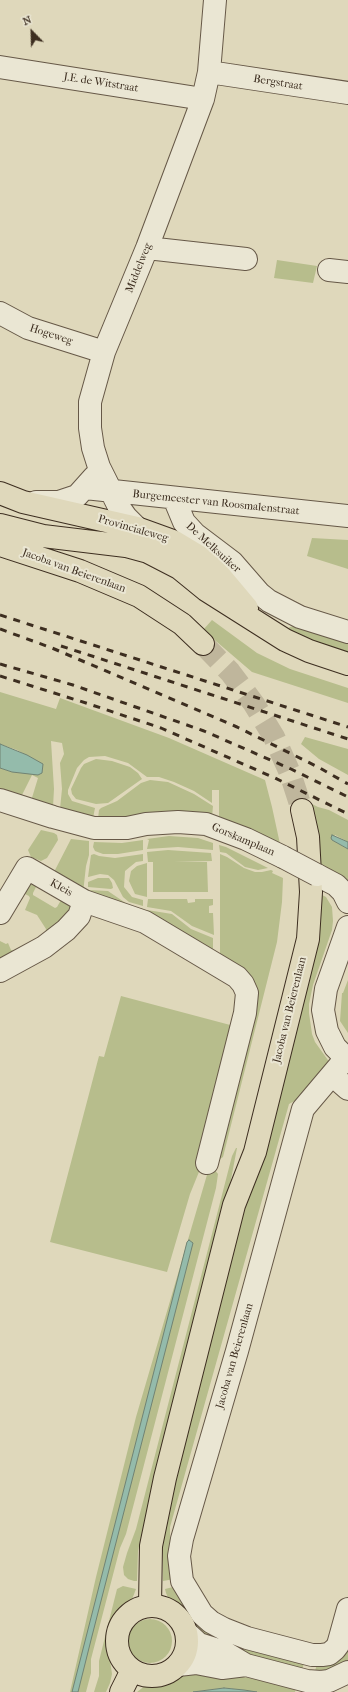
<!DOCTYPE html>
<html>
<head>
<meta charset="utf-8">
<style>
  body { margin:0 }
  #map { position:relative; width:348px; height:1692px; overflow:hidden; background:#dfd8bb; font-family:"IM FELL French Canon",serif }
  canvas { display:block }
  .north { position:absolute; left:12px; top:12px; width:40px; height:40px; -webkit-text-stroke:3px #eae6d3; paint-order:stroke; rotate:337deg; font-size:11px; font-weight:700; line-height:16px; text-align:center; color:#3d2e20 }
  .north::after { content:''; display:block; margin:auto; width:14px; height:18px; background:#3d2e20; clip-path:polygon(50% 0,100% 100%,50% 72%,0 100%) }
</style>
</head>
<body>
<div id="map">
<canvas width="348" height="1692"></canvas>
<div class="north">N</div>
</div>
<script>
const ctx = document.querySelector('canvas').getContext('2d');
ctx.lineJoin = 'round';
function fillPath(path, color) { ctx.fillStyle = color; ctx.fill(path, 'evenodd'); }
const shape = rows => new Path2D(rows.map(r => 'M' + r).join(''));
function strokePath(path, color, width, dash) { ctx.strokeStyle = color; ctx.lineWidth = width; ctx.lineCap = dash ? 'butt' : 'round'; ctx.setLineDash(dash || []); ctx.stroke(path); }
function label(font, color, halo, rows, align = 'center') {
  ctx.font = font + ' "IM FELL French Canon",serif'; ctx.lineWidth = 4; ctx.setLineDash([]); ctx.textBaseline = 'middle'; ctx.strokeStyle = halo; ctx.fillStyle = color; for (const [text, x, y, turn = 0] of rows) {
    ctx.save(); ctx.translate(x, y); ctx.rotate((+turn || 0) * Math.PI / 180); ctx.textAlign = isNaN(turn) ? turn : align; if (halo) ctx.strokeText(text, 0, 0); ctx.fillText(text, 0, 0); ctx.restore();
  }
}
const green = shape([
  [277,260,317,266,313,283,274,278],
  [312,538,348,540,348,569,307,556],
  [212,620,257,653,290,669,348,688,348,703,252,672,203,630],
  [294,626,348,644,348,654,310,641,286,630,290,627],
  [0,692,56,709,60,698,169,738,265,780,272,807,280,844,219,819,219,790,212,790,212,803,194,791,174,782,159,777,147,777,128,763,105,756,89,757,84,760,77,768,68,790,68,794,72,801,95,808,93,818,60,809,62,789,60,763,64,754,62,743,51,741,54,789,53,807,31,801,38,778,32,775,21,797,0,790,0,768,12,772,33,759,17,750,0,744],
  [305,737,348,749,348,775,319,759,301,744],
  [96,759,112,761,130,767,138,773,142,779,108,803,96,804,76,799,72,794,71,789,81,768,84,764],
  [150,780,168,782,194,794,213,806,212,817,98,819,99,810,101,808,117,801,141,783],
  [308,802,318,807,329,810,348,820,348,842,335,835,332,840,348,849,348,883,326,870,327,868,319,863],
  [41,830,54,833,57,835,58,840,47,858,41,861,31,857,28,850],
  [169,836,198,838,213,843,213,850,178,847,147,849,149,840,147,839],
  [71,839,89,841,89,855,86,866,83,893,54,872],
  [143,840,143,850,118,854,103,854,95,851,93,847,94,842,122,843],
  [219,845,226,847,268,868,258,870,245,867,226,853,220,852],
  [168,850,211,853,212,861,174,862,207,862,208,892,153,892,153,862,148,862,147,852],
  [94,854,99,856,115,858,143,854,143,861,136,862,125,871,124,887,132,897,143,900,143,906,129,902,123,897,114,880,108,875,100,874,88,877,91,855],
  [220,854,227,857,244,868,255,872,262,872,271,870,273,871,272,873,283,878,282,902,277,942,223,1157,220,1159,217,1159,251,1007,220,962],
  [147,863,147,897,135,894,129,881,131,871,137,866],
  [98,878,109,878,112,883,113,888,111,889,88,887,88,882],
  [35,883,37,885,33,893,33,895,55,908,57,907,61,900,69,903,71,910,45,934,46,929,37,915,25,910,30,898,29,896,21,892,28,884],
  [88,890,108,891,130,906,144,909,144,918,87,895],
  [322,895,326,897,332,907,333,921,332,930,313,985,309,1004,309,1013,312,1034,315,1042,330,1063,298,1099,289,1104,170,1527,170,1539,175,1540,174,1579,163,1581,163,1547,165,1523],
  [148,899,187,899,188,903,195,902,195,899,213,899,213,905,209,906,209,913,213,913,214,935,192,926,171,911,147,907],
  [147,910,172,914,191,929,213,938,213,958,148,921],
  [0,941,6,944,8,943,11,950,16,951,0,965],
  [348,980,348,1033,340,1021,342,993,343,993],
  [121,996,234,1026,203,1162,190,1194,167,1272,50,1242,99,1056,104,1057],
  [236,1148,237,1148,224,1216,147,1510,138,1551,137,1581,134,1581,128,1579,124,1575,123,1567,127,1553,136,1529,232,1156],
  [209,1168,214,1169,218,1174,216,1188,126,1534,120,1548,91,1659,91,1673,86,1692,70,1692,96,1577,136,1417],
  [123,1586,136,1589,131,1602,116,1616,110,1630,108,1646,112,1674,110,1683,106,1692,94,1692,99,1676,99,1661,117,1589],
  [177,1586,181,1594,305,1660,302,1670,257,1658,190,1629,185,1618,170,1602,166,1593,165,1589],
  '128 1641a22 22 0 1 1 44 0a22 22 0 1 1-44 0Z',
  [348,1632,348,1660,324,1672,315,1671,317,1664],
  [180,1671,225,1674,274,1682,296,1688,295,1692,257,1692,224,1688,193,1692,137,1692,146,1685,167,1679]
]);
const water = shape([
  [0,744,27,755,43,764,42,773,38,775,12,772,0,768,0,744],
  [332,835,348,842,348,849,332,840,331,838,332,835],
  [189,1240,193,1243,92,1636,78,1692,72,1692,187,1242,189,1240],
  [224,1688,244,1690,257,1692,193,1692,224,1688]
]);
const majorTunnel = shape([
  [203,644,230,672,254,704,274,737,290,773,302,810]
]);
const minor = shape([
  [0,67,203,99],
  [209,72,348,93],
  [147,248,246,259],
  [329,270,348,272],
  [0,313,28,328,104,352],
  [85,488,348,516],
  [174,498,184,522,195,534,232,562,259,593,269,601,300,617,348,632],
  [36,502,59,502,77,496,94,477],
  [137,528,126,517,119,507,99,467,93,448,90,428,90,402,104,352,147,248,203,99,209,72,215,0],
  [0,800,53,817,94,828,127,828,146,824,178,822,206,824,246,839,283,857],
  [317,875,336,885,343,892,348,902],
  [84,901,145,922,237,977,243,984,247,993,245,1013,207,1163],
  [0,913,27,868,84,901,79,916,66,930,44,947,0,971],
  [348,927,326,989,323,1010,327,1031,335,1047,348,1060],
  [346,1058,303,1109,237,1351,182,1539,179,1556,182,1581,202,1614,211,1622,224,1629,247,1638,312,1655,322,1655,329,1654,335,1649,338,1645,348,1609],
  [332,1075,348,1089],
  [187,1633,199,1644,224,1652,246,1665,307,1681,321,1682,329,1681,348,1672],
  [178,1665,196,1663,222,1668,246,1665]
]);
const major = shape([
  [0,493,23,502,137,528,173,541,203,559,221,577,247,608],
  [0,525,43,536,126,546,148,552,179,568,206,590,285,640,309,651,348,664],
  [0,545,80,571,139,596,182,624,203,644],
  [150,1605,151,1546,165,1478,234,1205,255,1152,308,939,311,892,308,837,302,810],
  '117 1641a35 35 0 1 1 70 0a35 35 0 1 1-70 0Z',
  [121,1692,132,1670]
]);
const rail = shape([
  [0,615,348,727],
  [0,629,52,648,237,727,318,767,348,784],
  [61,646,348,739],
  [0,664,73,685,204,731,291,769,348,797],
  [0,676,86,703,161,728,275,778,348,814]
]);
const minorBridge = shape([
  [283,857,317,875]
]);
const streetNames = [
  ["J.E. de Witstraat",101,83,9],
  ["Bergstraat",278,83,9],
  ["Middelweg",139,268,-68],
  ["Hogeweg",51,335,18],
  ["Burgemeester van Roosmalenstraat",216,503,6],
  ["Provincialeweg",133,529,16],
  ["De Melksuiker",213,548,42],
  ["Jacoba van Beierenlaan",74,571,20],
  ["Gorskamplaan",243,840,23],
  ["Kleis",61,888,29],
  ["Jacoba van Beierenlaan",290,1010,-76],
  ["Jacoba van Beierenlaan",235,1356,-74]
];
fillPath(green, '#b7bd8c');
fillPath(water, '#94bbab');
strokePath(water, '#718373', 1);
strokePath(majorTunnel, '#bfb69c', 22, [22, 11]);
strokePath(minor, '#665847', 24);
strokePath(major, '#3d2e20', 24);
strokePath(minor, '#eae6d3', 22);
strokePath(major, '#dfd8bb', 22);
strokePath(rail, '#3d2e20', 3, [7, 7]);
strokePath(minorBridge, '#665847', 24, []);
strokePath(minorBridge, '#eae6d3', 22);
label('11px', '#3d2e20', '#eae6d3', streetNames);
</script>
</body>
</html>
